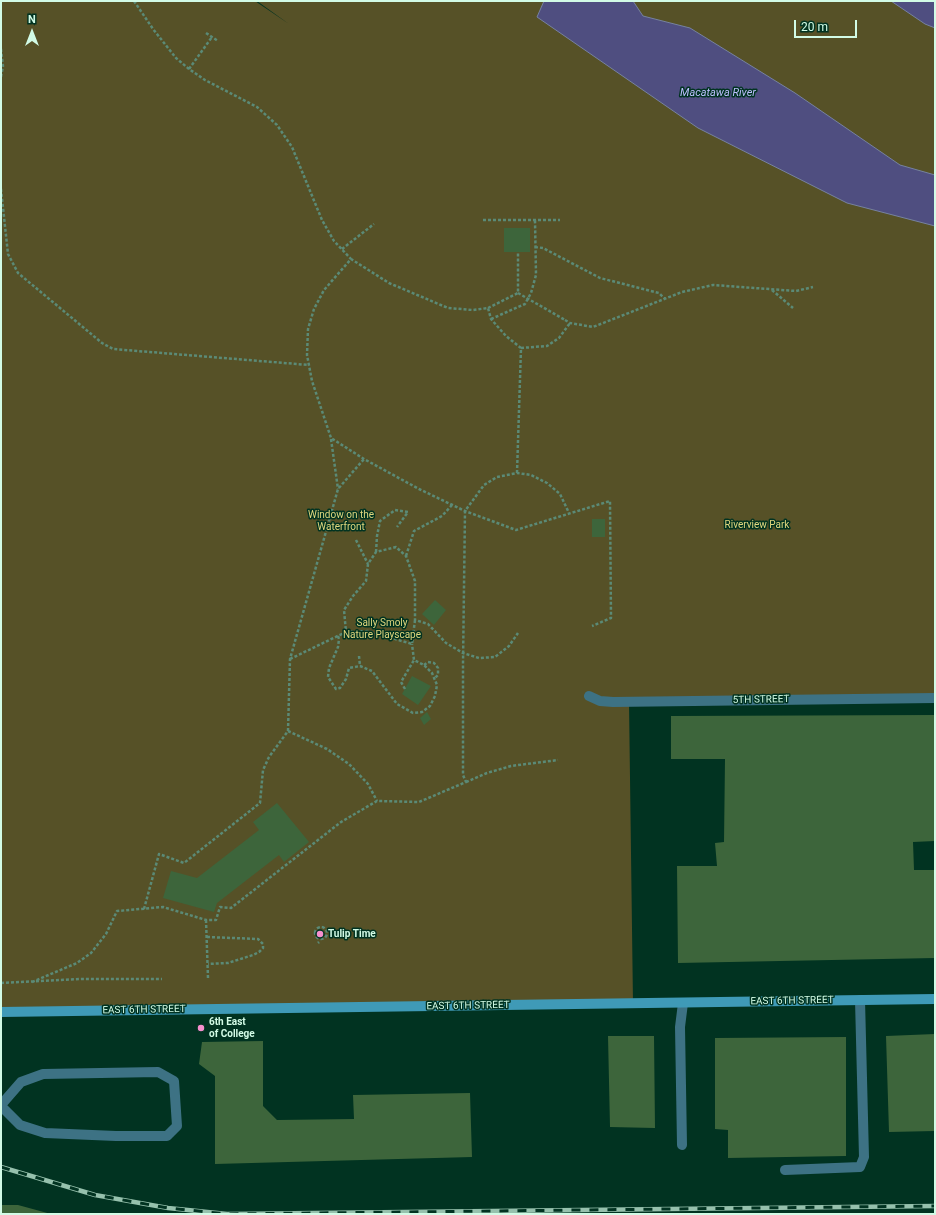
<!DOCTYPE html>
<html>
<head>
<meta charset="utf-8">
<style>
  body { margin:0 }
  #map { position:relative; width:936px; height:1215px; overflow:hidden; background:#013321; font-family:Roboto,sans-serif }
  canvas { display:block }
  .frame { position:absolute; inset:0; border:2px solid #d2fbe6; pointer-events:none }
  .north { position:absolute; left:12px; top:12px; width:40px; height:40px; -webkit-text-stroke:3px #013321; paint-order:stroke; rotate:0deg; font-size:11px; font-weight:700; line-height:16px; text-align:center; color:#d2fbe6 }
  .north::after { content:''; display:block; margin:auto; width:14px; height:18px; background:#d2fbe6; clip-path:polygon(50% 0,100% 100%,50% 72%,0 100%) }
  .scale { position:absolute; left:794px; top:20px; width:63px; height:18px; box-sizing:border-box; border:2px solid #d2fbe6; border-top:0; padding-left:5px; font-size:12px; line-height:14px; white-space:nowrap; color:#d2fbe6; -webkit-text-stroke:3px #013321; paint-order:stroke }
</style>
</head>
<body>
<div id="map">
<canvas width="936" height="1215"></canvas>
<div class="frame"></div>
<div class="north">N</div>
<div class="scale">20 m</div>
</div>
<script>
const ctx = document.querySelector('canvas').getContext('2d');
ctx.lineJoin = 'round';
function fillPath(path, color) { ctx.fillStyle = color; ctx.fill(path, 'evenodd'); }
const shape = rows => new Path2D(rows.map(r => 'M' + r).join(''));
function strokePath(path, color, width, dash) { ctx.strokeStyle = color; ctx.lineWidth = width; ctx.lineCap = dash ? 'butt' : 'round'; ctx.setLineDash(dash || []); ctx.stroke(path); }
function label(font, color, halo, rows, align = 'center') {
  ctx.font = font + ' Roboto,sans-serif'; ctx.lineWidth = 3; ctx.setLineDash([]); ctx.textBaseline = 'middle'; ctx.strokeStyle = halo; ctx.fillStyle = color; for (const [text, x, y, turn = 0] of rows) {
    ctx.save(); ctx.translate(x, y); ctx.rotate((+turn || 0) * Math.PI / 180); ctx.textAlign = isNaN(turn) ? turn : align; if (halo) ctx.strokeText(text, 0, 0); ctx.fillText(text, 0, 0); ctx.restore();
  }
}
const green = shape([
  [1,1,255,1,289,24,257,1,935,1,935,698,629,702,633,1003,1,1012]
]);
const water = shape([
  [544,1,633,1,643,16,690,28,795,93,900,165,935,175,935,226,847,203,698,128,537,17,544,1],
  [891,1,935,1,935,28,925,24,891,1]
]);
const building = shape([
  [504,228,530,228,530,252,504,252],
  [592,519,605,519,605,537,592,537],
  [435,600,446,610,434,625,422,614],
  [412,676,431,686,418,705,402,694],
  [427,712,431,719,424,725,420,718],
  [934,715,935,841,913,842,914,870,935,870,935,958,678,963,677,866,717,866,715,843,724,842,725,759,671,759,671,716],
  [277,803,309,842,284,862,279,855,217,903,214,912,163,898,171,871,197,878,259,830,253,822],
  [935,1034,935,1131,889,1132,886,1036],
  [608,1036,654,1036,655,1128,610,1127],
  [846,1037,846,1156,728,1158,728,1130,715,1129,715,1038],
  [263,1041,263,1106,277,1120,354,1119,353,1095,470,1093,472,1157,215,1164,215,1076,199,1064,202,1042],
  [1,1205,18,1205,51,1214,1,1214]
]);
const path = shape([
  [134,1,153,29,176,58,189,69,205,80,257,107,277,125,292,147,322,220,334,241,351,259],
  [206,33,218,41],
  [1,49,3,66,1,77],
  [189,69,212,37],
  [1,189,8,254,18,273,102,343,113,349,309,365],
  [483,220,560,220],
  [535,247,543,248,600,278,659,293,665,299],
  [342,249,374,224],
  [772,290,793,308],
  [488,308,518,293,518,252],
  [491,319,525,304,531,293,536,275,535,220],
  [565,320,570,323,593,327,682,292,713,285,796,291,813,287],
  [521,348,547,346,559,338,570,323],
  [331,439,338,489],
  [517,473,521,348,506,336,491,319,488,308,473,310,448,308,389,283,351,259,324,290,314,309,308,329,307,355,312,381,331,438,364,459,419,489,465,511,516,530,610,501,611,618,592,626],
  [356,540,368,564],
  [376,552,377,536,380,521,395,510,408,512,397,527],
  [406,556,414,531,442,516,452,505],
  [415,620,412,644,368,631,346,632,344,610,353,596,366,581,368,564,376,552,396,547,406,556,415,581,415,620,428,624,446,643,463,653,479,658,495,657,509,646,518,633],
  [338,636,339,639,338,647,329,668,328,677,336,689,340,688,346,679,349,668,360,666,372,671,397,704,413,713,422,712,430,706,435,696,437,685,432,673,424,665,414,660,412,644],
  [359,656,360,666],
  [290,659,346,632],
  [424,665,428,662,434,663,438,668,438,675,435,678],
  [405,689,401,682,414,660],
  [288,731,327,749,349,764,368,784,377,801],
  [466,782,487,773,511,766,558,760],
  [144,909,159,854,184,863,260,803,263,770,269,757,288,731,290,659,338,489,364,459],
  [206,920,208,978],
  '315 933a6 6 0 1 1 12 0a6 6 0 1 1-12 0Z',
  [207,937,258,939,263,944,263,948,259,952,253,955,228,963,208,964],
  [318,943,319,942],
  [32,982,77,963,91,953,106,934,117,911,163,907,206,920,216,920,220,907,231,908,341,822,377,801,419,802,466,782,463,775,463,664,465,511,484,485,497,477,517,473,531,475,547,483,560,494,569,513],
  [1,983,81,979,162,979]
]);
const lane = shape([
  [1,1105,21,1082,43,1074,158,1072,174,1081,177,1126,167,1136,116,1136,45,1133,20,1125,1,1106],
  [682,1145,680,1027,683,1003],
  [785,1170,860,1167,864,1157,860,1000]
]);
const street = shape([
  [589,696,600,701,613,702,935,698]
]);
const secondary = shape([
  [1,1012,935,999]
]);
const rail = shape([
  [1,1167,95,1195,168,1208,227,1214,935,1206]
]);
const pathBridge = shape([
  [518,293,565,320]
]);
const markers = [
  [320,934,4,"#f690cf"],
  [201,1028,4,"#f690cf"]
];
const parkNames = [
  ["Window on the",341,515],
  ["Waterfront",341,527],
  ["Riverview Park",757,525],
  ["Sally Smoly",382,623],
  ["Nature Playscape",382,635]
];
const streetNames = [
  ["5TH STREET",761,700,-1],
  ["EAST 6TH STREET",792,1001,-1],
  ["EAST 6TH STREET",468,1006,-1],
  ["EAST 6TH STREET",144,1010,-1]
];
const poiNames = [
  ["Tulip Time",328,934],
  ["6th East",209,1022],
  ["of College",209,1034]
];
const waterNames = [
  ["Macatawa River",718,93]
];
fillPath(green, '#565127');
fillPath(water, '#4f4e80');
strokePath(water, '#76829f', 1);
fillPath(building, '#3d653b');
strokePath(path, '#5b8a76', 2.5, [3, 2]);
strokePath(lane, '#3d7284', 10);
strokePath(street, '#3d7284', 10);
strokePath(secondary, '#3f9ab7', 10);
strokePath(rail, '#96c1ad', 4.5);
strokePath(rail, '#013321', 3, [9]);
strokePath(pathBridge, '#5b8a76', 2.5, [3, 2]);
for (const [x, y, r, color] of markers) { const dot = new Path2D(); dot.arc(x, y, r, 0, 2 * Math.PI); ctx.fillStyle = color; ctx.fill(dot); strokePath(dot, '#013321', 1.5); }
label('10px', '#e0d67e', '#013321', parkNames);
label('10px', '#d2fbe6', '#013321', streetNames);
label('bold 10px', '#d2fbe6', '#013321', poiNames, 'left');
label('italic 11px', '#bdbffe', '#013321', waterNames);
</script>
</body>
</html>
